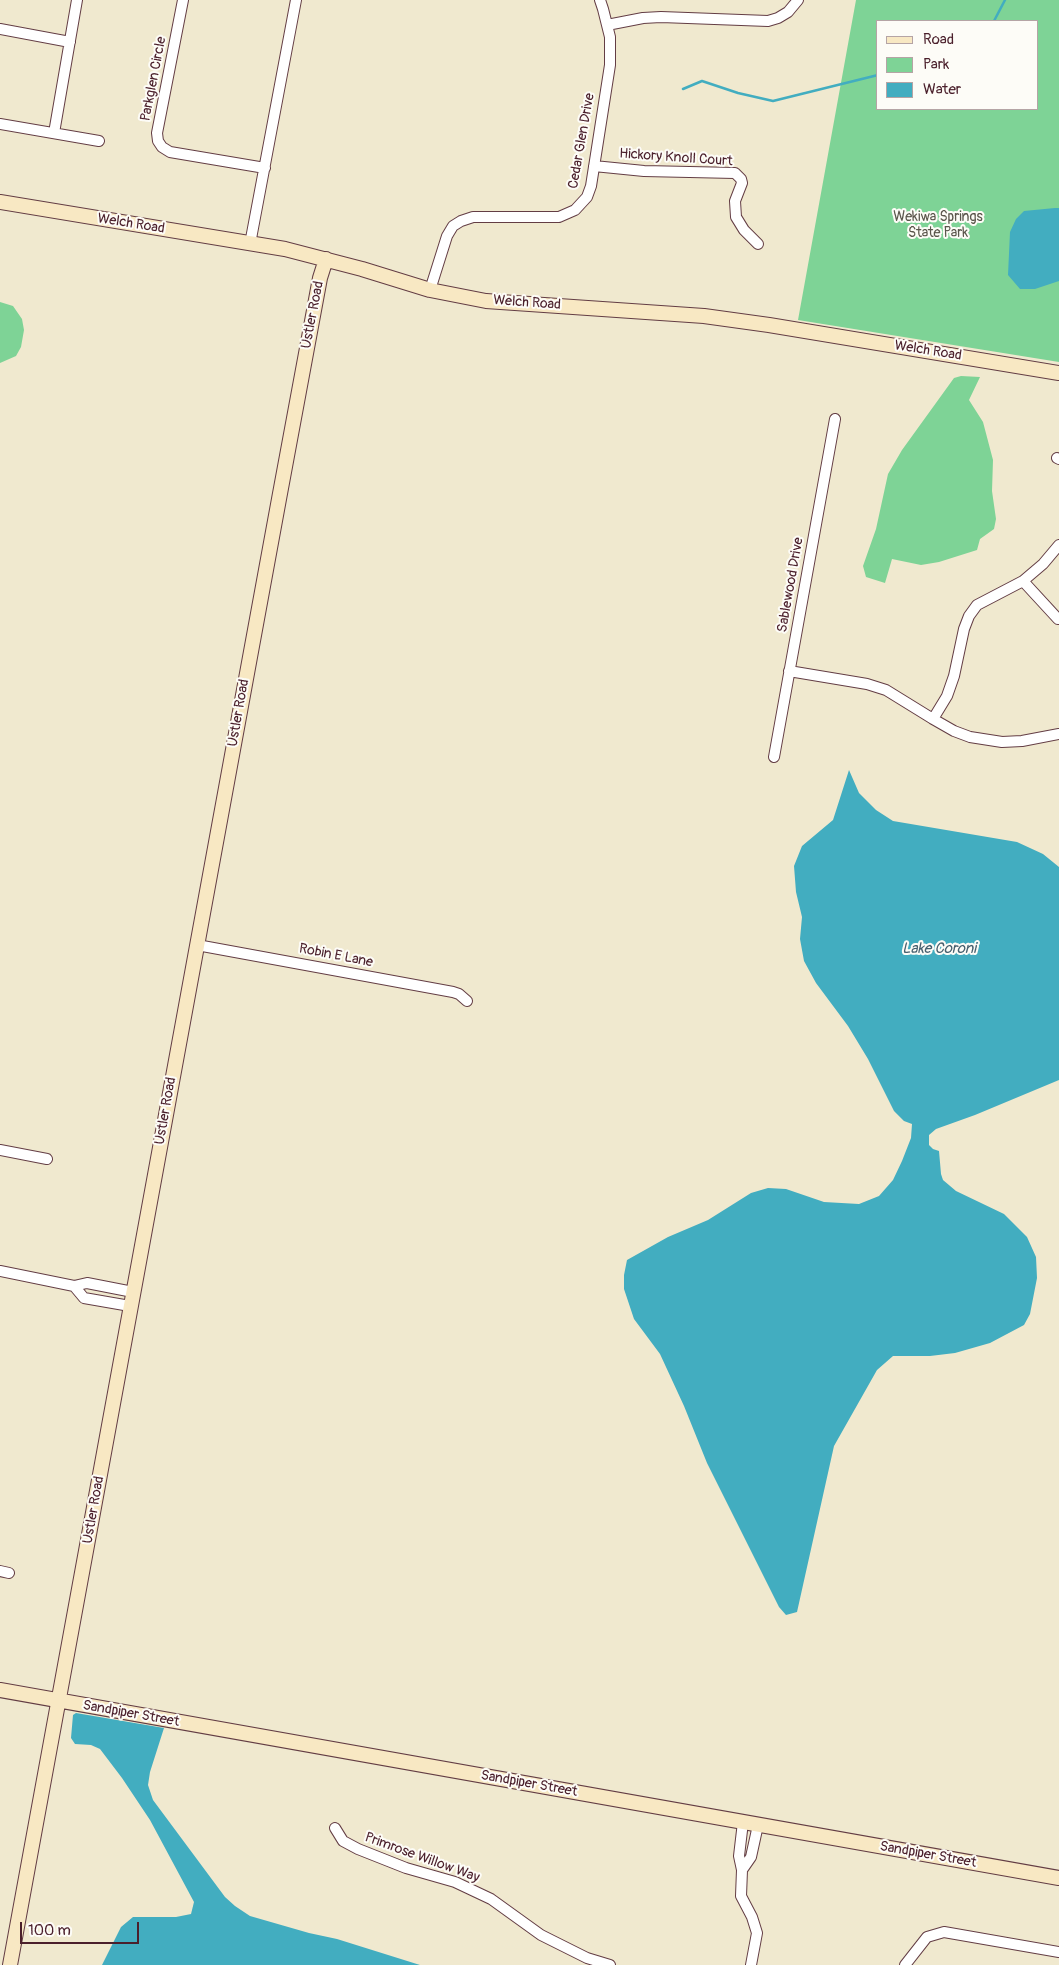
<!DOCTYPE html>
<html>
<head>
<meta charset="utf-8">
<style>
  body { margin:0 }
  #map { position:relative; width:1059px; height:1965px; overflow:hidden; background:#f0e9cf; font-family:Pangolin,sans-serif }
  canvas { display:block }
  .legend { position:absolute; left:876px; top:20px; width:162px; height:90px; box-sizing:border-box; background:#fdfcf7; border:1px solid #b5a4a5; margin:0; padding:6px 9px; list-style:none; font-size:15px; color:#4a1f2b }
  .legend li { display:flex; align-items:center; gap:10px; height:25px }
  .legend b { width:25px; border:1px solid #b5a4a5 }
  .scale { position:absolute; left:20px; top:1922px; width:119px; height:22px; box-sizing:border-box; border:2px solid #4a1f2b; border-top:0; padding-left:6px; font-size:15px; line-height:18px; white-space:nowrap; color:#4a1f2b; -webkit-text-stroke:4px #fdfcf7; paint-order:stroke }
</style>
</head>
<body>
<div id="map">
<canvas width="1059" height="1965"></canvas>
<ul class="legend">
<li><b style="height:6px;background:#f8e8c3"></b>Road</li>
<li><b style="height:14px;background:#7ed396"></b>Park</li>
<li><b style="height:14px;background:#42adc0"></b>Water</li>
</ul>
<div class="scale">100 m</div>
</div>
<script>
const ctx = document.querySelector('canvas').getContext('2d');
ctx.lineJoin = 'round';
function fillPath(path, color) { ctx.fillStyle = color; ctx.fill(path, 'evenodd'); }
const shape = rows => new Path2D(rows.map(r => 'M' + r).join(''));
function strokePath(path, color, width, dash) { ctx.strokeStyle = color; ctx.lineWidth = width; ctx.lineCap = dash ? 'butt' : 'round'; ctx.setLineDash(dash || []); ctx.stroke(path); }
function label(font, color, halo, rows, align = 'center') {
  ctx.font = font + ' Pangolin,sans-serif'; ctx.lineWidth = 4; ctx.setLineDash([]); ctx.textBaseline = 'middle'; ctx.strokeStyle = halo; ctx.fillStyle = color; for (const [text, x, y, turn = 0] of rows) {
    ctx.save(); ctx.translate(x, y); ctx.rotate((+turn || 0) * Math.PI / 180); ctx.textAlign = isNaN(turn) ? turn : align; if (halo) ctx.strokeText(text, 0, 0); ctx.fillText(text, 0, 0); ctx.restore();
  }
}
const green = shape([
  [856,0,1059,0,1059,362,798,320],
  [878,21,1038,21,1038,109,878,109],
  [0,302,13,306,22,319,24,330,21,347,16,356,0,363],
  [961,376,980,377,969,400,983,422,993,460,992,491,996,519,994,529,980,539,977,550,939,562,921,565,892,559,885,583,866,577,863,566,876,529,888,474,902,450,954,378]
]);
const water = shape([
  [1055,208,1059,208,1059,281,1035,289,1020,289,1008,275,1010,232,1016,219,1024,211],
  [849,770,859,793,876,810,893,821,1017,842,1043,854,1059,867,1059,1080,975,1115,936,1129,929,1135,929,1145,933,1149,939,1151,941,1174,943,1180,956,1191,1004,1214,1027,1237,1036,1257,1037,1278,1030,1314,1024,1325,990,1343,955,1353,930,1356,893,1356,877,1370,834,1446,797,1612,786,1615,779,1607,707,1463,684,1406,660,1354,634,1319,624,1289,624,1275,627,1260,668,1237,708,1220,751,1193,768,1188,786,1189,824,1202,859,1204,879,1196,893,1180,902,1161,911,1138,912,1124,904,1121,894,1111,868,1059,848,1026,816,983,804,961,800,939,802,917,796,892,794,866,802,846,833,820],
  [76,1713,164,1728,150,1772,148,1785,153,1800,225,1897,235,1906,250,1916,309,1933,337,1939,420,1965,102,1965,121,1927,133,1917,176,1917,191,1914,194,1902,150,1820,122,1778,100,1749,91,1745,75,1744,71,1738,73,1715]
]);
const stream = shape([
  [994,21,1005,0],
  [683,89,702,81,738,93,773,101,878,75]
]);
const street = shape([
  [183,0,157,133,158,141,162,147,170,152,265,168],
  [607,25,643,18,661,17,768,21,778,18,788,12,798,0],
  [0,29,70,42],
  [0,124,99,141],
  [54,133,77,0],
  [594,166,644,171,735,173,741,179,742,183,735,201,736,217,744,230,758,244],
  [250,244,296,0],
  [430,290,447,236,453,226,461,221,473,217,559,217,575,210,587,197,591,186,610,65,610,37,603,9,600,0],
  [1057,458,1059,459],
  [1023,581,1058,619],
  [789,671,867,684,886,690,933,719,954,731,970,737,1002,742,1022,741,1059,734],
  [933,719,947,696,954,676,964,629,969,616,977,605,1023,581,1043,564,1059,545],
  [774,757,835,419],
  [197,945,453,992,459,994,467,1001],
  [0,1150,47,1159],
  [0,1271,74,1286,87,1283,133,1292],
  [74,1286,84,1298,130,1306],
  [0,1571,9,1573],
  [743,1822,739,1856,742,1870,741,1896,752,1917,757,1933,751,1965],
  [335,1828,343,1841,358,1849,406,1868,455,1882,491,1899,541,1935,587,1958,610,1965],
  [742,1870,751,1857,758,1825],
  [905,1965,927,1937,944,1932,1059,1952]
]);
const secondary = shape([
  [0,202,285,249,362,269,430,290,486,301,704,316,769,325,1059,373],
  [0,1690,1059,1878],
  [10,1965,279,499,320,278,326,259]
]);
const streetNames = [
  ["Parkglen Circle",154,79,-79],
  ["Cedar Glen Drive",582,141,-80],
  ["Hickory Knoll Court",676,158,4],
  ["Welch Road",131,224,9],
  ["Welch Road",527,303,4],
  ["Ustler Road",313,315,-79],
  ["Welch Road",928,351,9],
  ["Sablewood Drive",791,585,-80],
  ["Ustler Road",239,713,-80],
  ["Robin E Lane",336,956,11],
  ["Ustler Road",166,1111,-80],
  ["Ustler Road",94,1510,-80],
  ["Sandpiper Street",131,1714,10],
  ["Sandpiper Street",529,1784,10],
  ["Sandpiper Street",928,1855,10],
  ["Primrose Willow Way",422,1858,20]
];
const parkNames = [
  ["Wekiwa Springs",938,217],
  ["State Park",938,233]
];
const waterNames = [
  ["Lake Coroni",939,949]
];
fillPath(green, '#7ed396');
fillPath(water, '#42adc0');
strokePath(stream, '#42adc0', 2.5);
strokePath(street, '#633d44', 12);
strokePath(secondary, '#633d44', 16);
strokePath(street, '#fff', 10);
strokePath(secondary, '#f8e8c3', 14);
label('14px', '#4a1f2b', '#fdfcf7', streetNames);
label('14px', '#5a554b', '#fdfcf7', parkNames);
label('italic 15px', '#465f6e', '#fdfcf7', waterNames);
</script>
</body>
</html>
